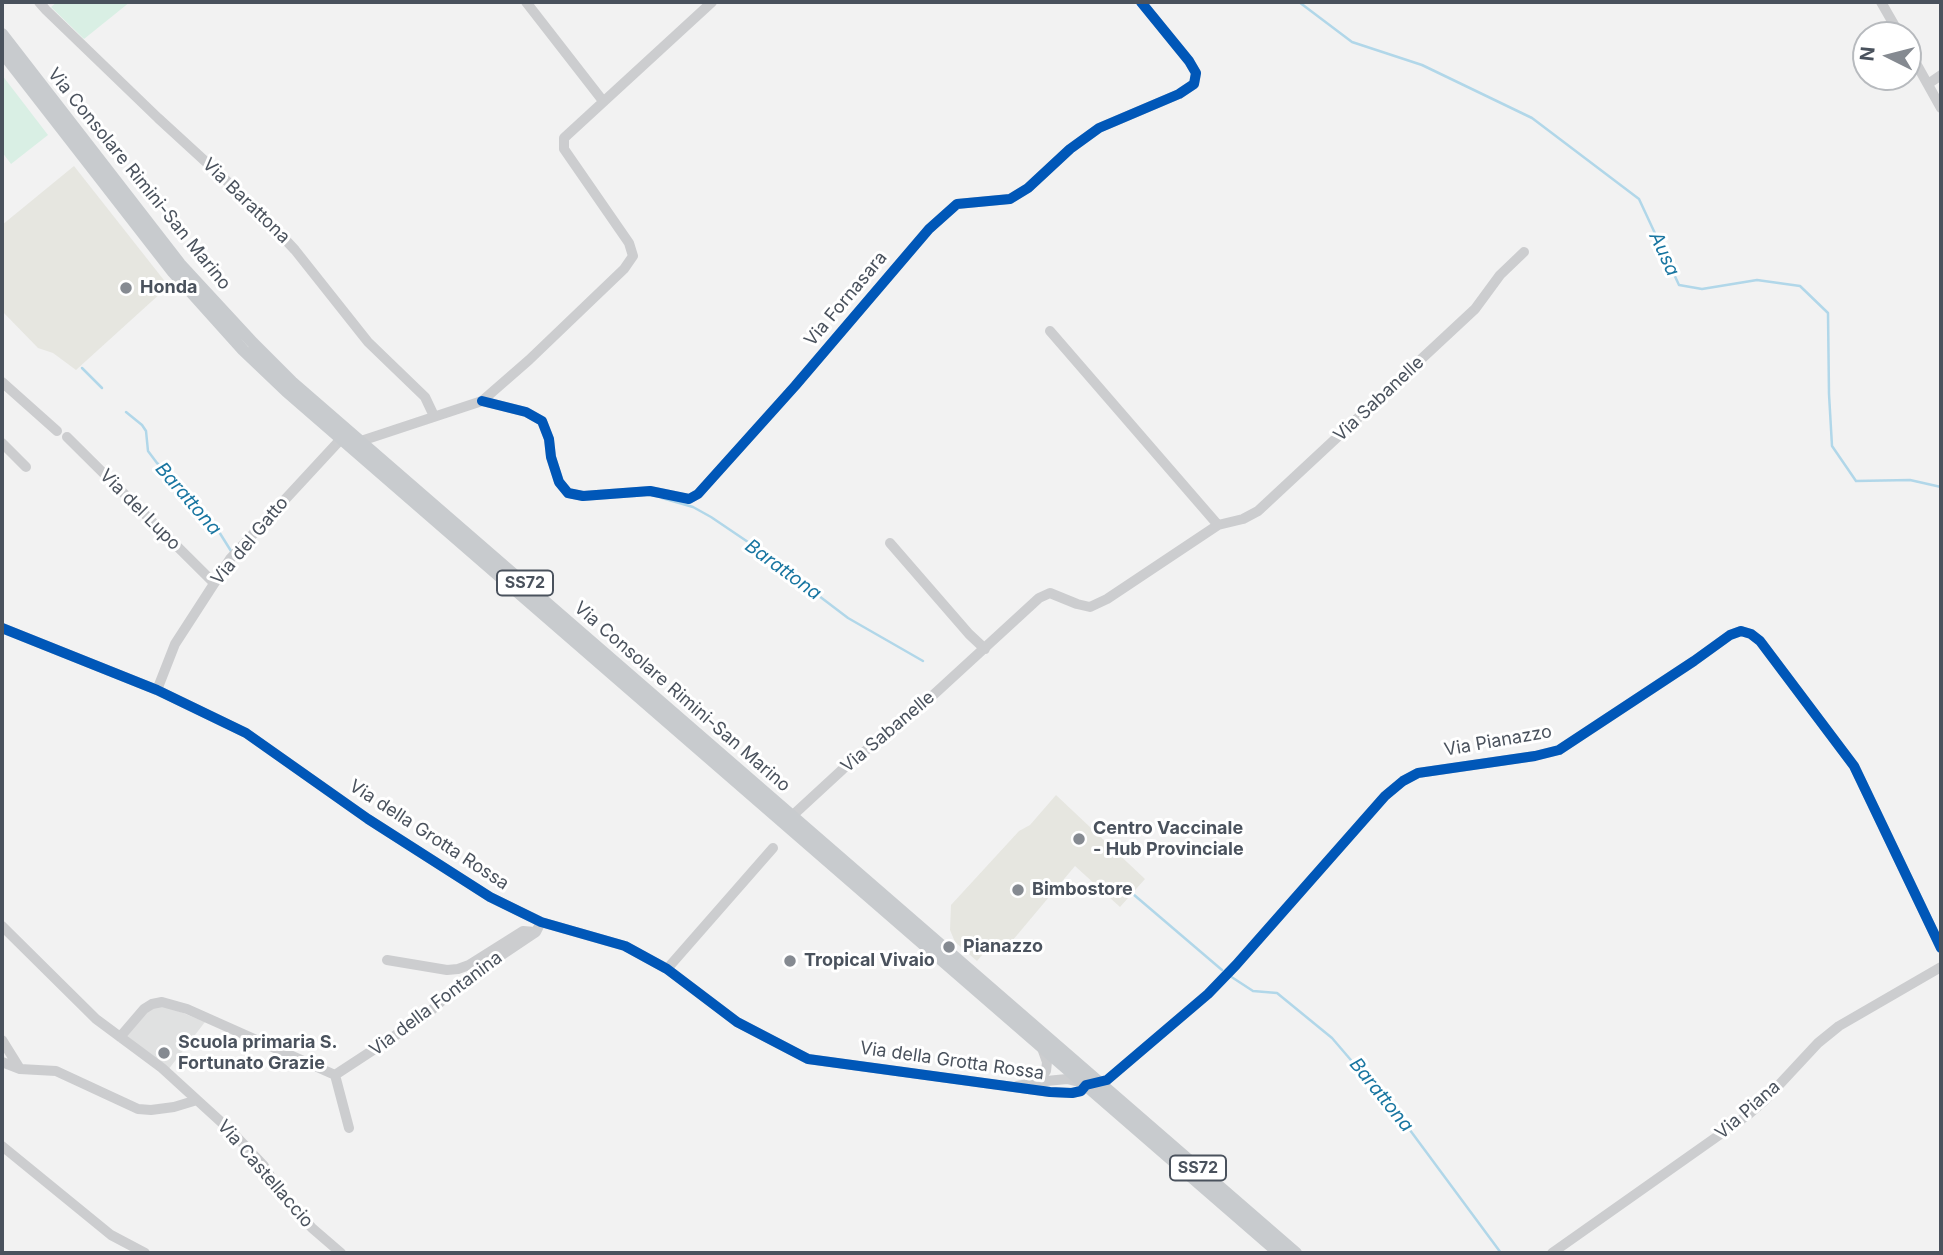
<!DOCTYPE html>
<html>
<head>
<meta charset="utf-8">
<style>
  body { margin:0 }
  #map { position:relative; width:1943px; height:1255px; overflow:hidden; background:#f2f2f2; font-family:Inter,sans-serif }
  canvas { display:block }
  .frame { position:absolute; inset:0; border:4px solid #4a525d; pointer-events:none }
  .north { position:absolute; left:1852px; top:21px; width:70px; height:70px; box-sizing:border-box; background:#fff; border:2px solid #b7babe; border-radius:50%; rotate:276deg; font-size:19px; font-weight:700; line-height:28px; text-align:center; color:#4a525d }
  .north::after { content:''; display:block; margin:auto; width:24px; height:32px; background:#858a91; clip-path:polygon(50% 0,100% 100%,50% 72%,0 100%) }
</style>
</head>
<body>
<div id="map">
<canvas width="1943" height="1255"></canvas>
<div class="frame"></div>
<div class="north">N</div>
</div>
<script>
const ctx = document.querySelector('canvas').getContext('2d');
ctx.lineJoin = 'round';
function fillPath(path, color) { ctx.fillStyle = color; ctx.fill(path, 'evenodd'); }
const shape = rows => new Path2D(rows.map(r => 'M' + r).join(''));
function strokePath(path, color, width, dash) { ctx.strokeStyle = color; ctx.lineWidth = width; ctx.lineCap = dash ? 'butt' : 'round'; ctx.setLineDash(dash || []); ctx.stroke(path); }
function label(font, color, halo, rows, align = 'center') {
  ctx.font = font + ' Inter,sans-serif'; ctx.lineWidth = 6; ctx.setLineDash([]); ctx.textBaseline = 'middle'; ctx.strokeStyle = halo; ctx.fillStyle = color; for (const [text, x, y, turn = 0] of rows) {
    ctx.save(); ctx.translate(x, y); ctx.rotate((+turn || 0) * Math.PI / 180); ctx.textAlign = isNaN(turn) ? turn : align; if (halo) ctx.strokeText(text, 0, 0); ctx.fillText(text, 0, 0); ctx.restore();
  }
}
const commercial = shape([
  [74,166,167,284,162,292,76,370,53,353,38,348,2,311,2,225],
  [1056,795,1145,879,1120,907,1075,866,1002,953,992,944,977,961,955,942,950,930,951,905,1019,831,1030,825]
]);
const education = shape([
  [154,1006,166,1006,205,1022,168,1070,124,1035,144,1012]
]);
const green = shape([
  [57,2,130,2,84,39,51,7],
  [2,75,48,135,11,164,2,152]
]);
const stream = shape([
  [1299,2,1352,42,1422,65,1532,118,1639,199,1679,285,1702,289,1757,280,1800,286,1828,313,1829,394,1832,446,1856,481,1910,480,1941,487],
  [82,368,102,388],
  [126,412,142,425,146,431,148,451,157,463,191,495,211,519,231,551],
  [662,498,693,507,711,517,748,542,848,618,923,661],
  [1133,894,1222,970],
  [1230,976,1253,991,1277,993,1332,1038,1362,1073,1384,1095,1501,1253]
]);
const minor = shape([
  [39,2,46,10,158,118,254,206,295,250,368,342,425,397,434,416],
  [526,2,603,101],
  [1881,2,1900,35],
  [1908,49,1941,108],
  [1928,84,1941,75],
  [1050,331,1218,525],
  [2,382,57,431],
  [482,401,526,412,542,421,549,439,551,457,559,482,568,493,583,496,650,491,689,499,698,494,795,386,929,229,957,204,1010,199,1028,188,1070,149,1099,128,1179,94,1194,84,1196,73,1189,61,1141,2],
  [67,437,214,583],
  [2,443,26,467],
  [890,543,969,634,985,649],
  [2,628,157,690,246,733,368,819,490,897,541,922,625,946,667,969,737,1022,808,1059,1050,1092,1072,1093,1081,1091,1086,1085,1107,1080,1208,994,1236,965,1385,796,1403,781,1418,773,1535,756,1559,750,1694,661,1730,635,1741,631,1751,634,1760,641,1854,766,1941,948],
  [157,690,175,644,230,559,341,439,361,441,482,401,529,360,624,269,633,256,629,243,564,149,564,138,712,2],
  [792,816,843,769,930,698,1039,598,1050,593,1077,604,1090,607,1107,599,1218,525,1243,519,1258,511,1475,309,1500,275,1524,252],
  [2,926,96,1019,162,1068,231,1131,264,1166,278,1189,312,1228,341,1253],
  [387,960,447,970,458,969,469,965,523,931,535,932],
  [667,969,773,848],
  [120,1037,144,1009,152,1004,162,1002,187,1009,335,1075,349,1128],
  [2,1040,20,1069],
  [2,1062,20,1069,56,1071,138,1109,151,1110,174,1107,197,1100],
  [335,1075,425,1016,466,979,536,932,541,922],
  [1036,1082,1067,1079,1079,1082],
  [1017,1086,1035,1083,1046,1071,1047,1062,1042,1048],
  [2,1146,111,1235,145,1253],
  [1552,1253,1749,1114,1764,1101,1818,1043,1839,1026,1941,967]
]);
const major = shape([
  [2,34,180,264,253,343,292,382,1296,1253],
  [2,52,173,272,243,350,286,391,1279,1253]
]);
const cycleway = shape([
  [482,401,526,412,542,421,549,439,551,457,559,482,568,493,583,496,650,491,689,499,698,494,795,386,929,229,957,204,1010,199,1028,188,1070,149,1099,128,1179,94,1194,84,1196,73,1189,61,1141,2],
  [2,628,157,690,246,733,368,819,490,897,541,922,625,946,667,969,737,1022,808,1059,1050,1092,1072,1093,1081,1091,1086,1085,1107,1080,1208,994,1236,965,1385,796,1403,781,1418,773,1535,756,1559,750,1694,661,1730,635,1741,631,1751,634,1760,641,1854,766,1941,948]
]);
const markers = [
  [126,288,7,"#858a91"],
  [1079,839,7,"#858a91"],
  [1018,890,7,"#858a91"],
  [949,947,7,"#858a91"],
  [790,961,7,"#858a91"],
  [164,1053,7,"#858a91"]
];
const shields = [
  [525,583,56],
  [1198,1168,56]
];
const shieldNames = [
  ["SS72",525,583],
  ["SS72",1198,1168]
];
const streetNames = [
  ["Via Consolare Rimini-San Marino",139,179,51],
  ["Via Barattona",246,201,44],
  ["Via Fornasara",846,299,-50],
  ["Via Sabanelle",1379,399,-43],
  ["Via del Lupo",140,510,45],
  ["Via del Gatto",250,541,-50],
  ["Via Consolare Rimini-San Marino",682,697,41],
  ["Via Sabanelle",888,732,-40],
  ["Via Pianazzo",1498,741,-10],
  ["Via della Grotta Rossa",429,835,33],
  ["Via della Fontanina",436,1004,-37],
  ["Via della Grotta Rossa",952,1061,8],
  ["Via Piana",1748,1110,-41],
  ["Via Castellaccio",265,1174,49]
];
const poiNames = [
  ["Honda",140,288],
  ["Centro Vaccinale",1093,829],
  ["- Hub Provinciale",1093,850],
  ["Bimbostore",1032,890],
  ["Pianazzo",963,947],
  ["Tropical Vivaio",804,961],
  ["Scuola primaria S.",178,1043],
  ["Fortunato Grazie",178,1064]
];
const waterNames = [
  ["Ausa",1664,254,65],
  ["Barattona",188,499,49],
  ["Barattona",783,570,36],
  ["Barattona",1381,1095,51]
];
fillPath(commercial, '#e6e6e0');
fillPath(education, '#e0e1e1');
fillPath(green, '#d9efe4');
strokePath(stream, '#b1d7e9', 2.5);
strokePath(minor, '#cccdcf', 10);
strokePath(major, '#c8cbce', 12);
strokePath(cycleway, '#0057b8', 10);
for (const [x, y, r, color] of markers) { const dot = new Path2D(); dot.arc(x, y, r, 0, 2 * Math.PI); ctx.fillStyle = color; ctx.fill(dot); strokePath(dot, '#fff', 2.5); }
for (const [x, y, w] of shields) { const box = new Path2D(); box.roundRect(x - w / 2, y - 12.5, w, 25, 5); ctx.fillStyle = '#fff'; ctx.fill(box); strokePath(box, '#4a525d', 2); }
label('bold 16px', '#4a525d', null, shieldNames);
label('18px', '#4a525d', '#fff', streetNames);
label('bold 18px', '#4a525d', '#fff', poiNames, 'left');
label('italic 19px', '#1976a1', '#fff', waterNames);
</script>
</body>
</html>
